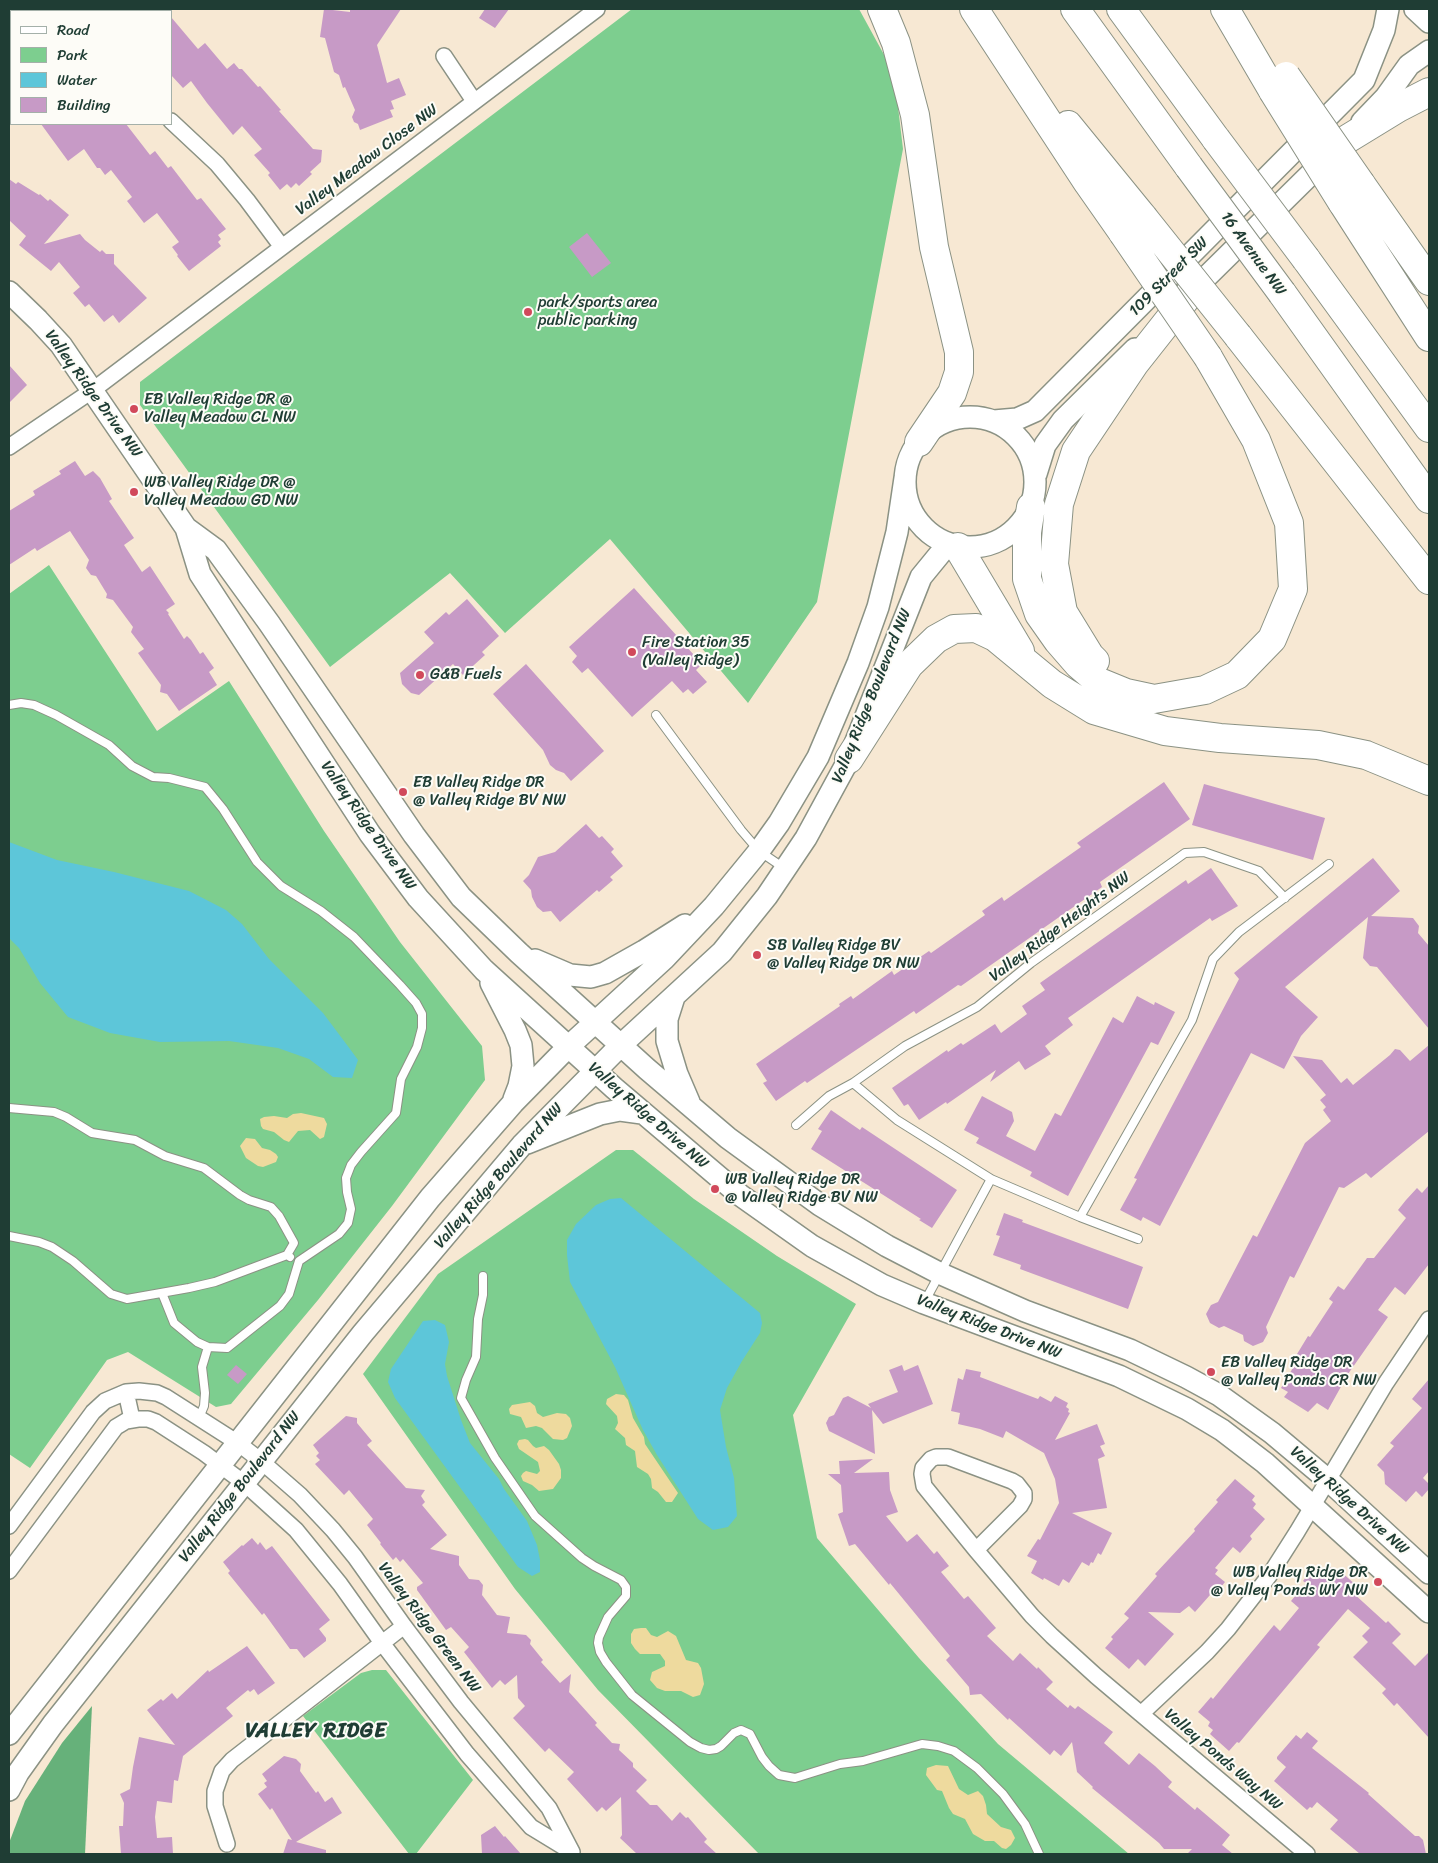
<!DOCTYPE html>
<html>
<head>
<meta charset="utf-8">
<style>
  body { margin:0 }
  #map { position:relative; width:1438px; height:1863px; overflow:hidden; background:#f7e8d3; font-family:Sriracha,sans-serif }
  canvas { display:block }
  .frame { position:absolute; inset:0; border:10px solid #1f3d34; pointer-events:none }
  .legend { position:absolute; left:10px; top:10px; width:162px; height:115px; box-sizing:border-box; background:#fdfcf7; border:1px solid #a4b0a9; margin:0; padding:6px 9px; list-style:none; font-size:15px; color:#1f3d34 }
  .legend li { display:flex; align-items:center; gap:10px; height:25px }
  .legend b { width:25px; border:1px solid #a4b0a9 }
</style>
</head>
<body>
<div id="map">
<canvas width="1438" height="1863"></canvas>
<div class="frame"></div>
<ul class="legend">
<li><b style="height:6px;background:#fff"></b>Road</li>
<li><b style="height:14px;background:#7dce8f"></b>Park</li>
<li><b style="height:14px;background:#5dc6d9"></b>Water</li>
<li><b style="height:14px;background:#c79ac6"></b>Building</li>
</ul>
</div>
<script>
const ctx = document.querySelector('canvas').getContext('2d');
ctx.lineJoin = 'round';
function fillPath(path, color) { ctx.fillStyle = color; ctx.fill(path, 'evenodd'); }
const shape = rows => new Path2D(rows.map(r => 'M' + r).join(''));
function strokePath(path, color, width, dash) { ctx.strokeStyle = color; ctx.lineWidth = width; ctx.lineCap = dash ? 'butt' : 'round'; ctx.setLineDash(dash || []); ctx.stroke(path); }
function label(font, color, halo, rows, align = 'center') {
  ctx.font = font + ' Sriracha,sans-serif'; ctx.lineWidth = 4; ctx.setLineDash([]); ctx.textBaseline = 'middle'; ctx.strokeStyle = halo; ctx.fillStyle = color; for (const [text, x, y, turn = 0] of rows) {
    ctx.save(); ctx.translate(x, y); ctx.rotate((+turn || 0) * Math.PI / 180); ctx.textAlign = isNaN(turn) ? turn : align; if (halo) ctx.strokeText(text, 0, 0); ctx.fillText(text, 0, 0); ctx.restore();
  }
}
const green = shape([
  [632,9,859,9,894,73,903,149,817,602,748,703,610,539,505,633,450,573,330,667,140,405,140,382],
  [49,565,157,731,229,681,324,831,400,942,482,1046,485,1080,392,1206,318,1300,231,1404,216,1407,128,1352,107,1360,30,1468,9,1454,9,594],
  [616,1150,633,1150,694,1199,777,1256,856,1304,793,1415,817,1538,919,1658,998,1744,1129,1854,759,1854,598,1690,515,1589,363,1374,438,1274],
  [372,1670,386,1670,473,1780,416,1854,409,1854,303,1716,361,1673]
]);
const forest = shape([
  [92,1706,85,1854,9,1854,9,1843,25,1801,62,1743]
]);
const sand = shape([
  [301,1113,324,1118,327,1124,324,1137,320,1139,310,1130,298,1131,289,1142,284,1140,274,1132,263,1129,261,1126,260,1119,264,1117,274,1116,287,1118,293,1114],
  [246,1138,255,1139,262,1148,270,1150,276,1154,278,1157,276,1162,263,1167,258,1166,246,1158,240,1146],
  [616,1394,624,1395,628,1400,633,1418,644,1437,645,1444,678,1493,672,1502,666,1502,658,1492,652,1488,651,1479,648,1474,637,1467,635,1451,626,1445,625,1438,615,1429,618,1423,617,1416,606,1404,607,1399],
  [530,1402,535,1406,537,1413,543,1417,557,1413,566,1414,570,1418,572,1426,567,1438,563,1440,553,1439,542,1428,536,1426,526,1428,521,1417,510,1414,509,1409,512,1405],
  [525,1439,528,1440,533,1446,536,1448,544,1446,549,1450,559,1464,561,1470,561,1478,553,1489,539,1491,532,1485,523,1481,521,1476,523,1473,526,1471,537,1474,540,1471,538,1462,519,1449,517,1444,519,1440],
  [641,1628,646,1628,651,1635,657,1637,668,1631,676,1636,686,1660,698,1663,701,1668,704,1684,700,1695,693,1697,681,1691,665,1691,657,1688,650,1680,652,1672,665,1666,665,1661,660,1654,640,1654,635,1649,631,1643,631,1634,634,1629],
  [936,1765,948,1766,959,1789,968,1795,978,1791,983,1796,986,1805,987,1814,1001,1827,1011,1830,1015,1838,1011,1845,1006,1849,1002,1848,994,1841,985,1841,973,1834,965,1819,953,1814,949,1808,942,1791,937,1790,926,1775,927,1768]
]);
const water = shape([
  [9,842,57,860,114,872,189,891,226,910,242,924,269,959,323,1013,350,1049,358,1060,352,1078,333,1077,309,1059,278,1048,229,1041,160,1042,110,1033,68,1017,40,983,19,948,9,938],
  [621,1198,760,1313,762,1323,760,1333,742,1361,727,1388,720,1410,726,1447,734,1478,737,1516,728,1527,713,1530,698,1519,657,1455,643,1430,615,1367,570,1282,567,1255,567,1240,576,1224,596,1205,610,1199],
  [435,1320,445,1325,449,1342,445,1364,447,1376,461,1420,470,1443,499,1479,504,1489,527,1521,537,1545,540,1560,540,1572,532,1576,518,1567,395,1398,388,1382,391,1369,423,1321]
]);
const building = shape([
  [324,9,350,12,350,9,401,9,377,45,387,83,399,78,406,95,391,101,394,109,390,110,393,117,360,130,358,124,354,122,352,117,355,110,345,87,343,88,339,75,334,72,325,38,320,37],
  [485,9,509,9,495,28,479,18],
  [171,17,198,49,205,43,227,69,234,63,239,69,242,69,258,87,260,86,281,110,279,111,313,149,322,150,321,162,310,172,312,174,299,186,296,183,291,188,287,184,280,190,268,175,270,173,254,155,262,149,242,126,233,135,207,103,191,81,183,88,171,75],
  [41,124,126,124,150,155,155,151,168,168,171,166,197,200,201,198,226,229,218,235,221,239,218,242,221,246,189,271,177,256,178,255,172,247,179,242,157,213,144,223,127,201,132,197,111,170,105,175,100,168,97,168,84,149,68,161],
  [9,179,16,184,18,182,39,195,40,194,48,201,50,199,69,215,44,244,80,234,85,240,100,252,102,250,106,254,114,254,114,264,147,298,119,323,113,315,104,322,89,304,85,307,73,293,80,287,59,262,51,271,19,245,26,236,9,220],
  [587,233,611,263,592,277,569,247],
  [9,365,27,385,9,403],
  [75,461,85,476,93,471,100,478,112,499,109,501,134,538,124,545,142,572,150,566,175,604,166,610,169,613,168,614,184,639,187,636,191,640,200,654,203,652,214,668,209,672,217,685,179,711,167,694,160,692,161,685,138,653,144,649,131,632,133,627,113,600,106,598,107,594,96,576,91,575,86,568,89,560,70,531,37,551,35,548,9,565,9,511,35,495,33,491,61,474,59,471],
  [634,588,702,664,696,670,707,682,693,694,688,689,683,693,672,681,632,717,588,668,582,673,572,662,577,656,569,647],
  [467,599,499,636,482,652,485,655,463,675,453,664,419,695,411,693,402,684,400,673,434,643,424,632,446,612,449,615],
  [526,664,604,751,571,781,564,773,556,770,550,765,543,750,493,694],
  [1164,782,1190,819,1100,882,1102,887,961,986,958,985,916,1014,914,1011,807,1083,805,1081,776,1101,763,1083,767,1081,756,1064,840,1006,839,1004,851,996,853,999,892,971,894,975,929,951,931,953,985,915,982,911,1002,897,1004,901,1081,847,1077,843],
  [1204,784,1325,818,1313,860,1192,825],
  [586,824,599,838,602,836,614,849,611,852,623,866,610,877,613,880,599,892,597,890,560,922,551,911,543,912,537,907,532,897,531,890,523,881,529,875,538,857,555,852],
  [1373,858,1400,891,1371,916,1413,918,1419,926,1418,933,1429,946,1429,1029,1377,967,1370,966,1363,958,1368,917,1285,987,1318,1017,1301,1036,1284,1069,1251,1053,1160,1226,1143,1217,1141,1221,1120,1210,1137,1179,1134,1178,1239,979,1234,973],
  [1211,868,1238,906,1212,921,1210,918,1068,1018,1073,1025,1045,1046,1051,1054,1025,1070,1019,1061,990,1082,996,1070,947,1104,946,1102,919,1120,908,1104,904,1106,892,1088,947,1050,948,1052,961,1043,963,1045,995,1024,1001,1033,1027,1014,1022,1006,1045,990,1040,983,1186,880,1188,884],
  [1137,996,1154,1005,1155,1002,1175,1012,1158,1045,1151,1042,1068,1196,1030,1176,1032,1172,976,1143,979,1138,964,1130,982,1096,1012,1112,1014,1121,1006,1136,1035,1151,1055,1113,1061,1116,1113,1017,1123,1023],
  [1429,1045,1429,1131,1371,1178,1366,1173,1344,1188,1339,1187,1294,1278,1290,1276,1266,1327,1268,1333,1263,1342,1253,1346,1244,1341,1243,1335,1224,1326,1219,1328,1210,1323,1206,1314,1211,1305,1218,1302,1253,1235,1257,1237,1305,1143,1331,1121,1323,1110,1326,1107,1320,1100,1326,1095,1293,1056,1322,1060,1341,1083,1347,1078,1353,1085,1390,1055,1395,1049,1400,1050,1410,1061],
  [831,1110,860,1130,862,1127,957,1190,932,1228,919,1220,921,1219,811,1149,822,1131,818,1129],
  [1429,1185,1429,1264,1405,1295,1395,1287,1378,1310,1388,1317,1348,1374,1328,1410,1317,1403,1308,1412,1284,1397,1288,1392,1281,1388,1297,1361,1294,1359,1308,1336,1310,1337,1333,1302,1329,1299,1338,1286,1344,1290,1367,1258,1374,1258,1406,1218,1398,1210,1406,1200,1417,1188,1422,1193],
  [1004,1213,1023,1220,1022,1222,1143,1267,1128,1309,1020,1269,1021,1265,993,1255,1000,1236,996,1235],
  [236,1365,247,1374,238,1384,227,1375],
  [902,1365,904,1371,918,1365,933,1404,883,1424,872,1410,875,1454,829,1431,826,1423,829,1417,834,1415,843,1398,848,1396,871,1408,868,1404,898,1392,889,1370],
  [966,1369,981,1372,980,1377,1038,1399,1040,1396,1051,1402,1055,1396,1068,1403,1066,1407,1069,1409,1068,1412,1070,1413,1055,1440,1097,1424,1105,1444,1100,1446,1105,1456,1098,1459,1107,1508,1072,1513,1112,1533,1101,1555,1098,1553,1093,1563,1091,1562,1089,1566,1082,1562,1069,1583,1063,1579,1059,1586,1044,1578,1043,1580,1031,1573,1037,1561,1027,1556,1038,1539,1040,1540,1059,1503,1055,1479,1044,1453,1006,1431,1003,1438,980,1429,958,1424,960,1413,951,1411,958,1378,963,1380],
  [1429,1379,1429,1471,1423,1478,1429,1484,1429,1489,1422,1497,1416,1491,1406,1502,1385,1484,1384,1472,1377,1465,1394,1446,1390,1443,1422,1408,1412,1399],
  [346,1416,357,1418,357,1423,372,1441,367,1445,406,1488,425,1490,421,1496,425,1502,422,1505,447,1535,430,1549,459,1556,459,1565,469,1579,479,1580,483,1585,482,1595,497,1615,510,1617,507,1633,526,1635,531,1640,530,1644,543,1660,541,1662,560,1683,571,1674,569,1692,597,1723,595,1725,612,1743,620,1744,619,1750,633,1763,633,1767,647,1780,636,1791,650,1805,657,1805,672,1821,680,1812,686,1818,688,1817,707,1839,704,1842,717,1854,637,1854,620,1838,622,1835,621,1797,606,1811,602,1807,597,1812,567,1779,574,1772,549,1748,545,1752,513,1718,525,1706,518,1698,517,1675,505,1685,500,1680,492,1688,464,1652,469,1647,451,1627,446,1630,417,1590,417,1587,423,1583,403,1559,400,1562,396,1557,393,1560,380,1544,381,1543,367,1525,373,1519,349,1490,344,1495,315,1464,320,1460,316,1456,319,1453,313,1445],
  [873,1459,854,1473,889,1472,890,1490,898,1512,886,1516,907,1542,917,1534,934,1554,937,1551,949,1566,941,1572,964,1599,968,1596,996,1628,987,1636,1013,1661,1020,1653,1037,1669,1038,1667,1053,1682,1046,1689,1068,1708,1070,1705,1075,1709,1078,1706,1113,1732,1104,1743,1129,1765,1139,1753,1155,1766,1172,1782,1168,1787,1195,1810,1197,1807,1230,1835,1222,1845,1233,1854,1187,1854,1192,1849,1164,1849,1159,1843,1092,1788,1093,1787,1077,1772,1072,1742,1061,1756,1054,1750,1050,1755,1009,1718,1008,1720,981,1694,970,1695,969,1687,946,1660,950,1656,890,1583,889,1585,855,1544,849,1546,838,1514,843,1512,841,1485,828,1474,840,1474,839,1461],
  [1235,1479,1255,1496,1252,1500,1256,1504,1253,1508,1265,1519,1250,1536,1252,1539,1240,1553,1233,1547,1215,1568,1218,1570,1215,1574,1225,1582,1213,1597,1210,1595,1195,1612,1189,1606,1180,1613,1148,1612,1174,1634,1145,1666,1138,1659,1129,1669,1105,1648,1113,1639,1111,1637,1129,1618,1124,1614,1157,1576,1155,1574,1195,1531,1194,1529,1218,1502,1216,1500],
  [252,1538,258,1545,260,1542,266,1550,272,1546,330,1620,319,1629,326,1638,326,1641,304,1658,297,1649,290,1649,264,1613,262,1615,228,1573,230,1571,223,1562,242,1545,243,1546],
  [1315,1566,1323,1572,1329,1566,1337,1572,1339,1570,1357,1586,1352,1592,1386,1623,1388,1621,1401,1634,1392,1643,1415,1666,1429,1652,1429,1738,1397,1703,1394,1706,1382,1693,1386,1689,1353,1657,1368,1642,1362,1636,1370,1628,1348,1609,1317,1645,1320,1647,1239,1743,1237,1742,1229,1751,1210,1734,1213,1730,1208,1726,1210,1722,1198,1712,1211,1697,1213,1699,1274,1625,1280,1631,1299,1608,1291,1601,1306,1583,1303,1581],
  [247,1646,275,1683,258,1695,254,1689,250,1692,248,1690,226,1708,233,1716,183,1756,178,1781,174,1780,172,1803,157,1801,155,1817,157,1838,172,1837,173,1854,121,1854,119,1826,123,1826,124,1803,120,1794,130,1789,133,1767,139,1737,175,1745,147,1710,161,1699,163,1701,172,1693,177,1699,208,1670,209,1672],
  [1307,1732,1318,1741,1312,1748,1369,1793,1368,1794,1415,1836,1419,1836,1423,1840,1426,1854,1360,1854,1330,1829,1338,1820,1317,1802,1312,1808,1310,1807,1307,1810,1274,1781,1286,1767,1277,1759,1277,1757,1296,1735,1301,1739],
  [284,1756,296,1759,301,1764,300,1771,316,1793,318,1791,325,1802,332,1797,342,1813,296,1842,326,1850,326,1854,283,1854,288,1839,292,1840,272,1808,270,1810,258,1794,267,1787,264,1783,267,1781,262,1774],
  [495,1826,504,1837,505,1836,521,1854,482,1854,481,1835]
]);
const lane = shape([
  [9,705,21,703,34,705,56,715,109,745,132,766,153,777,169,778,205,787,223,809,257,862,281,886,321,911,354,937,400,985,416,1003,422,1014,422,1028,417,1047,401,1079,396,1113,361,1152,351,1165,346,1178,347,1192,351,1209,348,1223,339,1234,299,1261,289,1294,280,1306,227,1348,208,1347,202,1367,205,1393,204,1406,199,1418],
  [656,715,741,830,759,851,784,868],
  [853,1083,897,1120,991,1179,1080,1217,1138,1239],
  [9,1108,54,1112,66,1117,92,1133,135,1140,165,1156,204,1168,240,1195,249,1200,271,1207,279,1216,294,1243,287,1255],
  [796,1125,829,1096,853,1083,905,1046,977,1007,1031,963,1185,853,1204,852,1259,871,1285,898],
  [1080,1217,1192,1020,1213,959,1239,932,1329,864],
  [9,1236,39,1242,52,1247,73,1261,111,1294,127,1299,189,1288,215,1282,287,1255,290,1257],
  [483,1276,483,1295,478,1319,476,1357,466,1380,461,1398,495,1458,535,1516,582,1558,594,1566,621,1580,626,1587,626,1596,608,1617,599,1637,598,1643,600,1652,606,1662,632,1695,690,1742,701,1748,709,1750,716,1749,721,1746,734,1733,741,1730,750,1734,762,1757,769,1766,779,1775,795,1778,840,1764,863,1761,922,1744,938,1746,954,1751,977,1768,1003,1794,1025,1824,1039,1854],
  [162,1293,174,1323,197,1342,208,1347],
  [925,1301,991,1179]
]);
const street = shape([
  [84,11,85,9],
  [444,56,474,101],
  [171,121,217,164,247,200,282,247],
  [9,447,93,390,597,9],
  [126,1392,132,1419],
  [9,1526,93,1412,105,1401,126,1392,139,1391,157,1393,166,1397,238,1443,261,1461,300,1495,333,1530,355,1557,404,1626,461,1702,549,1808,572,1852],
  [976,1550,1020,1506,1024,1499,1024,1493,1017,1484,1012,1481,948,1457,936,1457,931,1459,923,1468,922,1474,924,1486,976,1550,1032,1616,1052,1636,1096,1676,1141,1714],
  [9,1571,116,1427,126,1421,138,1419,148,1419,156,1422,204,1453,244,1483,296,1530,340,1584,382,1643,467,1754,531,1827,572,1852],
  [227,1844,215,1806,215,1791,222,1771,232,1760,404,1626],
  [1307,1854,1141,1714,1207,1652,1228,1629,1269,1576,1297,1532,1386,1383,1429,1319]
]);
const secondary = shape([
  [1415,9,1429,22],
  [1362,122,1386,97,1409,65,1429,51],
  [9,292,38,320,61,345,186,528,200,574,370,834,418,898,484,970,614,1088,740,1195,812,1246,882,1285,924,1303,1119,1376,1187,1409,1222,1430,1265,1463,1429,1612],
  [1188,295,1330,155],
  '905 482a65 65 0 1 1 130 0a65 65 0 1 1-130 0Z',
  [994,421,1017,419,1035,411,1364,80,1384,30,1388,9],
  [1036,474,1045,445,1063,420,1135,349],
  [186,528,216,550,269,623,414,835,461,897,519,953,647,1069,728,1138,820,1205,887,1246,939,1273,1025,1311,1130,1350,1186,1377,1219,1395,1272,1433,1328,1480,1429,1573],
  [535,960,570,975,591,977,605,973,644,951,685,925],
  [491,983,515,1030,521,1045,523,1066,519,1086,514,1099],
  [674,997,667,1019,667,1041,677,1074,689,1102],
  [527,1143,600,1114,620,1110,642,1113],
  [9,1734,430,1198,513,1103,568,1047,664,959,714,906,759,851,779,823,818,757,858,663,878,607,897,532,905,478],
  [9,1790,18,1773,53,1724,272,1448,363,1333,522,1145,621,1045,722,952,767,896,806,838,849,759,921,577,948,544]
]);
const highway = shape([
  [882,9,896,43,915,115,934,247,959,352,959,372,952,393,919,442],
  [974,9,1088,183,1123,233],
  [1075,9,1189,167],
  [1121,9,1216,139],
  [1225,9,1273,91],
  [1068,125,1143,217],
  [1344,141,1398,108,1429,92],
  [1361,184,1429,281],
  [1342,202,1429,337],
  [1306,259,1429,428],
  [1282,293,1429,499],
  [1238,336,1429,580],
  [1031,507,1027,532,1027,579,1039,614,1058,641,1078,664,1099,682,1126,693,1154,699,1205,690,1237,675,1272,639,1293,589,1289,523,1256,440,1208,357],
  [958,547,1020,651],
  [1095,661,1090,656,1063,612,1054,564,1059,504,1076,451,1135,363,1191,292],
  [849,759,909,665,936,639,954,629,976,628,995,637,1052,684,1094,710,1165,731,1220,738,1318,745,1366,755,1429,781]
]);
const highwayBridge = shape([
  [1286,76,1361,184],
  [1273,91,1342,202],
  [1216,139,1306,259],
  [1189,167,1282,293],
  [1143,217,1238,336],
  [1123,233,1208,357]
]);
const markers = [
  [528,312,5,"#d1495b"],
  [134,409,5,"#d1495b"],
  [134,492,5,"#d1495b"],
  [632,652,5,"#d1495b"],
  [420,675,5,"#d1495b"],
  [403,792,5,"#d1495b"],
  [757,955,5,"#d1495b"],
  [715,1189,5,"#d1495b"],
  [1211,1372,5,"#d1495b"],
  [1378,1582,5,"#d1495b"]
];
const streetNames = [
  ["Valley Meadow Close NW",367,160,-37],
  ["16 Avenue NW",1253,254,54],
  ["109 Street SW",1169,277,-45],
  ["Valley Ridge Drive NW",93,394,54],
  ["Valley Ridge Boulevard NW",872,696,-68],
  ["Valley Ridge Drive NW",368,826,55],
  ["Valley Ridge Heights NW",1060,927,-37],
  ["Valley Ridge Drive NW",648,1116,41],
  ["Valley Ridge Boulevard NW",499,1176,-49],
  ["Valley Ridge Drive NW",989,1327,21],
  ["Valley Ridge Boulevard NW",240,1487,-52],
  ["Valley Ridge Drive NW",1349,1501,42],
  ["Valley Ridge Green NW",429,1628,53],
  ["Valley Ponds Way NW",1223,1760,40]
];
const poiNames = [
  ["park/sports area",538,303],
  ["public parking",538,321],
  ["EB Valley Ridge DR @",144,400],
  ["Valley Meadow CL NW",144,418],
  ["WB Valley Ridge DR @",144,483],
  ["Valley Meadow GD NW",144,501],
  ["Fire Station 35",642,643],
  ["(Valley Ridge)",642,661],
  ["G&B Fuels",430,675],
  ["EB Valley Ridge DR",413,783],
  ["@ Valley Ridge BV NW",413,801],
  ["SB Valley Ridge BV",767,946],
  ["@ Valley Ridge DR NW",767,964],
  ["WB Valley Ridge DR",725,1180],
  ["@ Valley Ridge BV NW",725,1198],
  ["EB Valley Ridge DR",1221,1363],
  ["@ Valley Ponds CR NW",1221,1381],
  ["WB Valley Ridge DR",1368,1573,"right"],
  ["@ Valley Ponds WY NW",1368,1591,"right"]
];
const districtNames = [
  ["VALLEY RIDGE",316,1732]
];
fillPath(green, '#7dce8f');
fillPath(forest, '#66b17a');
fillPath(sand, '#eeda9e');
fillPath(water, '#5dc6d9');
fillPath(building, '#c79ac6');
strokePath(lane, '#8b9284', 10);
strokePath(street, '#8b9284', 18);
strokePath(secondary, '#8b9284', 24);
strokePath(highway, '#8b9284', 30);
strokePath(lane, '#fff', 8);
strokePath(street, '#fff', 15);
strokePath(secondary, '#fff', 21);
strokePath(highway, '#fff', 28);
strokePath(highwayBridge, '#8b9284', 30, []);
strokePath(highwayBridge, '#fff', 28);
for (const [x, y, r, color] of markers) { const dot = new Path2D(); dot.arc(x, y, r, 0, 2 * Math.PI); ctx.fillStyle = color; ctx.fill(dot); strokePath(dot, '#fdfcf7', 2); }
label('16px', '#1f3d34', '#fdfcf7', streetNames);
label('16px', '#1f3d34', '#fdfcf7', poiNames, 'left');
ctx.letterSpacing = '1px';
label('bold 21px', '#1f3d34', '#fdfcf7', districtNames);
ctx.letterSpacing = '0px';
</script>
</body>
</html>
